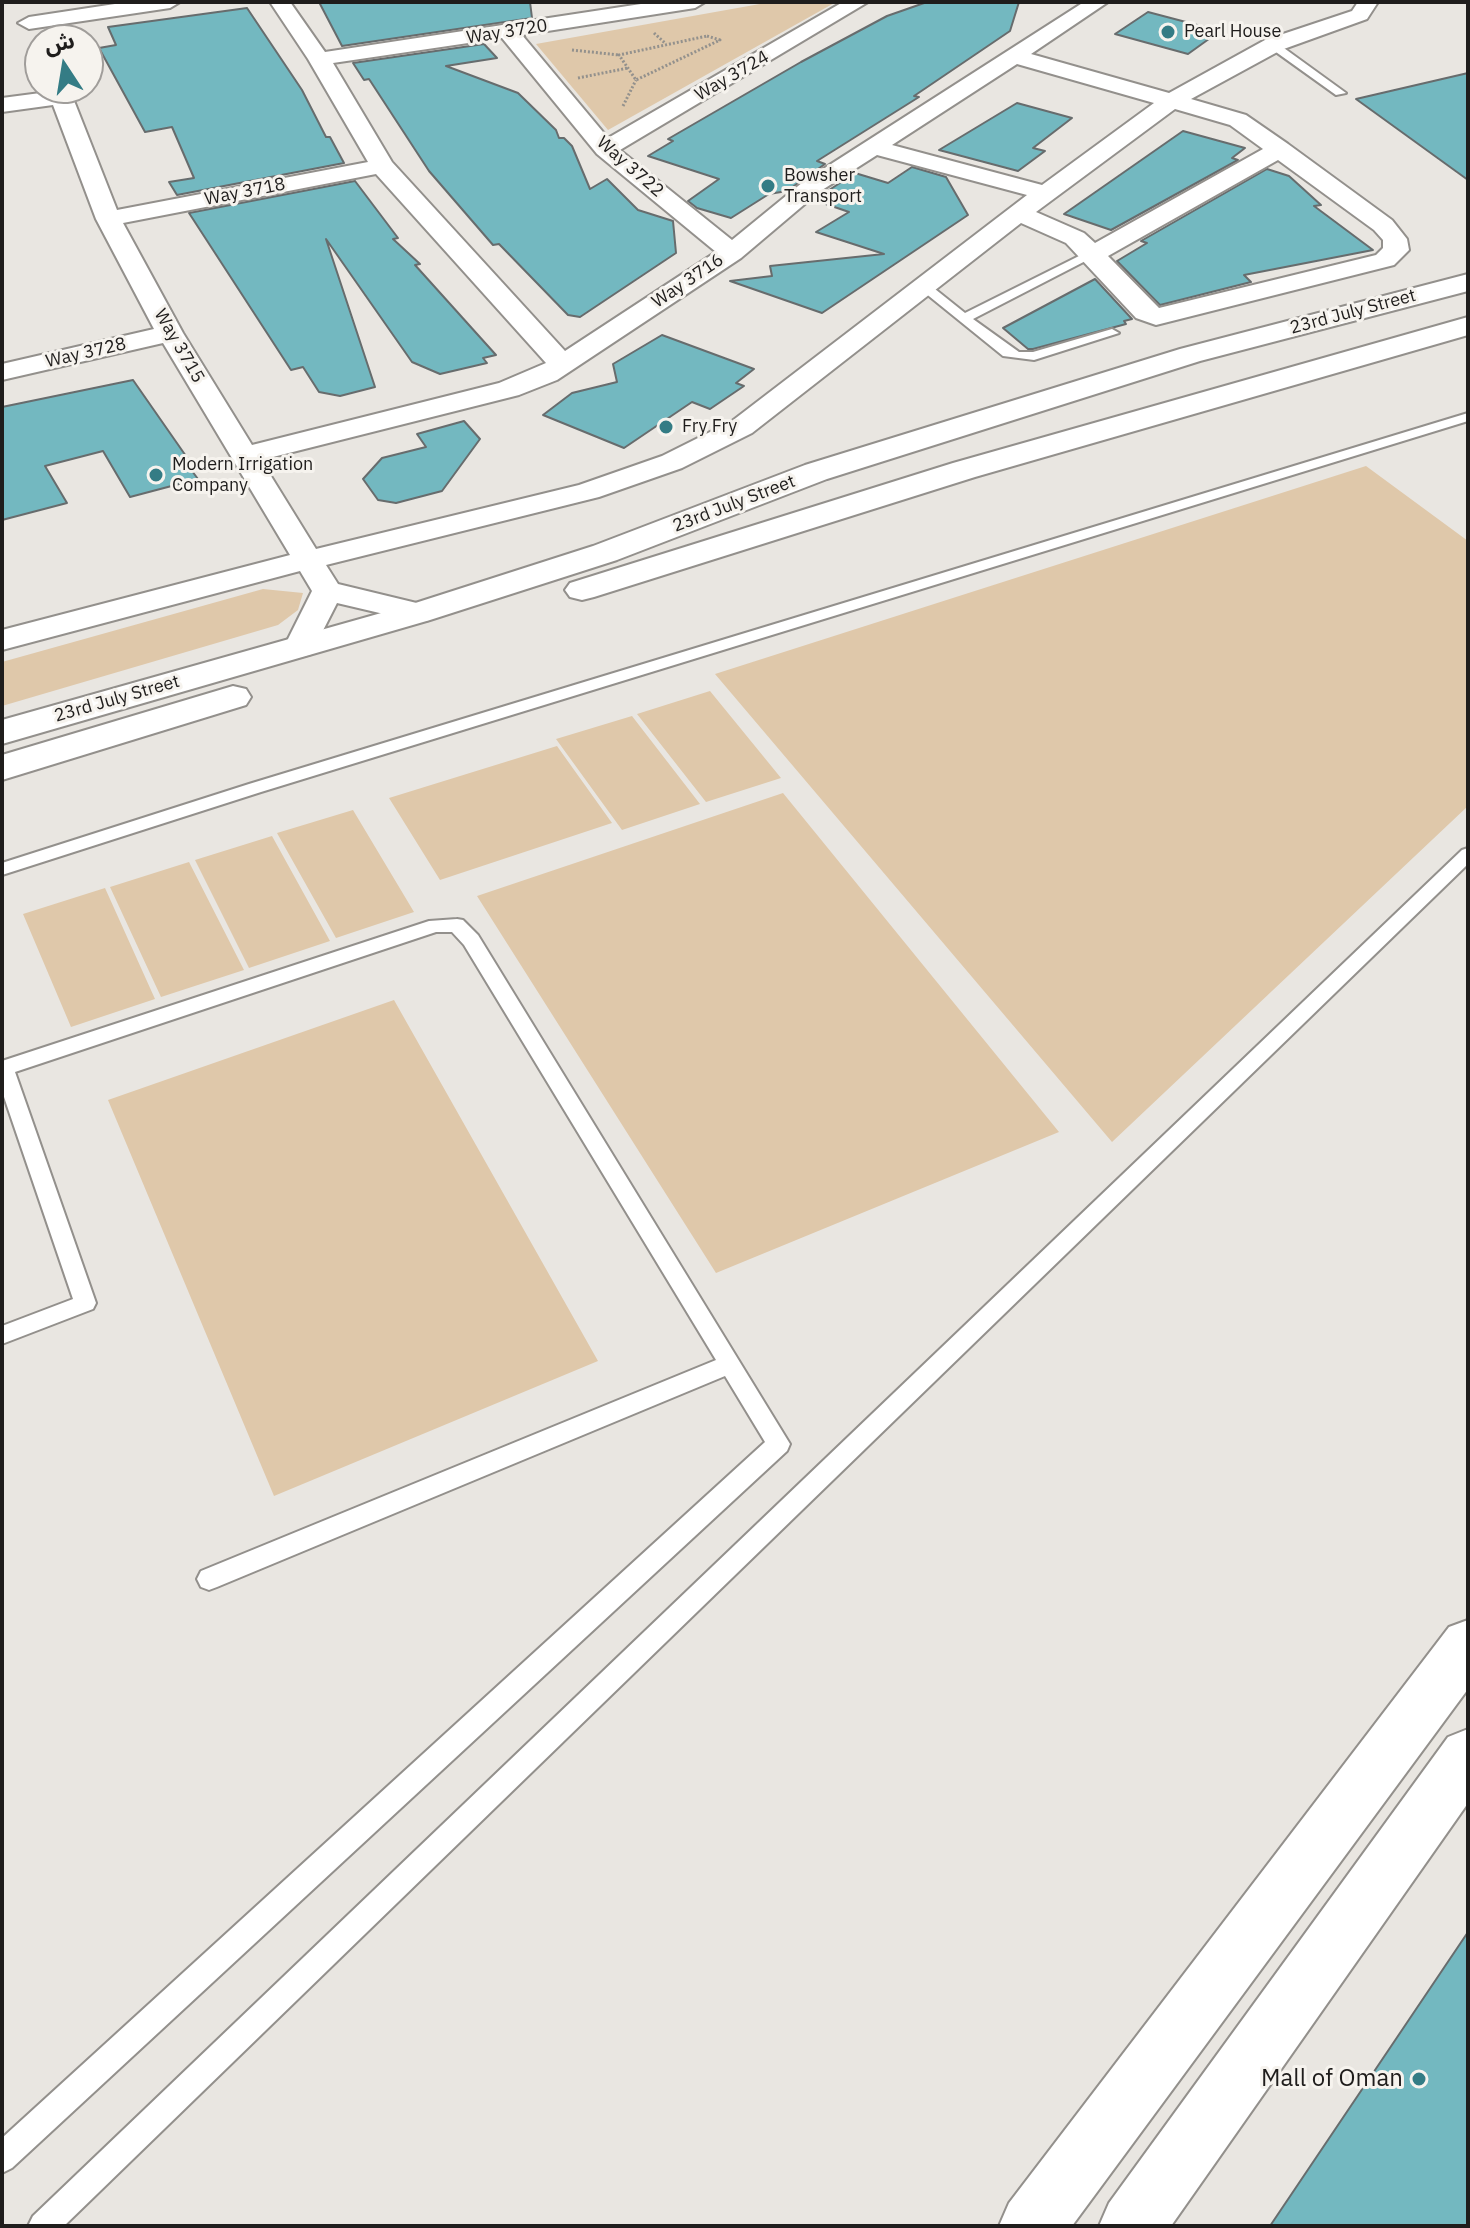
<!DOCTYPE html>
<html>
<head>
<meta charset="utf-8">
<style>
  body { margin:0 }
  #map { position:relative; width:1470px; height:2228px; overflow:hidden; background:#e9e6e1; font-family:"IBM Plex Sans","Noto Sans Arabic",sans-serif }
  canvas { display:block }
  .frame { position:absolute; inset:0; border:4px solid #1f1d1c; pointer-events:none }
  .north { position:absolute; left:24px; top:24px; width:80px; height:80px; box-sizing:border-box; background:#f6f3ee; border:2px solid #a09d9a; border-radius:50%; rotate:348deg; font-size:22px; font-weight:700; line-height:32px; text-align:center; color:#1f1d1c }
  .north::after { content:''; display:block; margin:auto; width:28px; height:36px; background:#347c85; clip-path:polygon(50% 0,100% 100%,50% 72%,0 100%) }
</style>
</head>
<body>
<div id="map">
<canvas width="1470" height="2228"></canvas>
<div class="frame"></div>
<div class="north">ش</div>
</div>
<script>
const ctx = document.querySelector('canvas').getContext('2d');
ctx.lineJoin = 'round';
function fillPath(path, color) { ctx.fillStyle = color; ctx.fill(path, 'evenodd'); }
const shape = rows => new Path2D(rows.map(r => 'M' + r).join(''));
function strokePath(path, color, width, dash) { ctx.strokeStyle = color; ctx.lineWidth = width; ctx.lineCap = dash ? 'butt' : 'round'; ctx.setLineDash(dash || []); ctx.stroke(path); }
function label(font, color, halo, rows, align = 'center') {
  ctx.font = font + ' "IBM Plex Sans",sans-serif'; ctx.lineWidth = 6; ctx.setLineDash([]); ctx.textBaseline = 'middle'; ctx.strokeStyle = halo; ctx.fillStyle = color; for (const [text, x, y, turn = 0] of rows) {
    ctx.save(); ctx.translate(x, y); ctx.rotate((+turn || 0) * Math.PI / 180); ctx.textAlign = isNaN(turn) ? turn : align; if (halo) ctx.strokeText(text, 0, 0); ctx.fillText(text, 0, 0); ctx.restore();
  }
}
const green = shape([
  [771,2,836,2,608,130,536,44],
  [1366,466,1468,541,1468,806,1112,1142,715,674],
  [263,589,303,593,298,610,278,625,2,706,2,662],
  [710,691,781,778,706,802,637,714],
  [632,716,700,804,622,830,556,739],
  [557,746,612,823,440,880,389,798],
  [783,793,1059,1132,716,1273,477,896],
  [353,810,414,912,336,938,277,833],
  [272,836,330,941,249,968,195,860],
  [189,862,244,970,161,997,110,887],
  [105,888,155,999,71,1027,23,914],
  [394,1000,598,1361,274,1496,108,1100]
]);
const building = shape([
  [319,2,530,2,532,18,342,46,319,2],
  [927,2,1019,2,1010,31,914,96,919,97,817,161,825,164,787,191,769,194,731,218,697,208,688,201,719,179,648,156,673,141,668,139,801,62,887,16,927,2],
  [247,8,302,90,326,137,330,137,344,163,177,195,169,182,194,178,172,127,145,132,99,48,116,45,108,27,247,8],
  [1148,12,1220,31,1188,54,1115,34,1148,12],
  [484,44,497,58,446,66,518,93,556,130,559,138,564,138,572,146,590,189,607,179,638,210,673,221,676,253,580,317,568,315,499,244,493,245,429,171,369,79,364,80,353,63,484,44],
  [1468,73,1468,180,1356,99,1468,73],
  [1017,103,1072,118,1033,148,1045,151,1018,171,939,150,1017,103],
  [1183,131,1245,148,1232,158,1238,160,1111,230,1064,214,1183,131],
  [912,167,946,177,968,215,822,313,730,281,772,276,770,266,884,254,816,232,849,212,814,200,855,173,888,183,912,167],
  [1267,169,1289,176,1321,205,1314,206,1373,250,1244,275,1251,282,1160,305,1117,261,1147,243,1141,241,1267,169],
  [355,181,398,238,393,239,420,264,415,265,496,355,483,358,487,363,440,374,412,362,326,239,375,387,340,396,319,392,303,367,291,370,189,213,355,181],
  [1095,279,1132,319,1124,321,1126,324,1033,349,1028,349,1003,328,1095,279],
  [662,335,754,369,736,383,744,386,710,409,692,402,624,448,543,415,572,393,617,382,613,364,662,335],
  [133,380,195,469,192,471,198,479,130,497,103,451,45,466,67,503,2,520,2,407,133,380],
  [464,421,480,439,442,491,396,503,378,500,363,479,382,458,426,447,417,434,464,421],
  [1468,1932,1468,2226,1270,2226,1468,1932]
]);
const path = shape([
  [654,33,666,44],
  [707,36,720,40,636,80,619,55,707,36],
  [572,50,619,55],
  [578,78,628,68],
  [623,106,636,80]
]);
const service = shape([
  [1269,43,1277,43,1346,93,1336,95,1269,47,1269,43],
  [1089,251,1099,254,973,319,1019,352,1033,352,1112,329,1119,333,1034,360,1003,356,919,288,930,285,965,313,1089,251],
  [1468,413,1468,421,261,792,2,875,2,863,249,784,1468,413],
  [1468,848,1468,864,64,2226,28,2226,33,2216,1462,850,1468,848],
  [457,919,463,920,478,935,790,1444,787,1451,12,2168,2,2173,2,2138,765,1442,725,1376,217,1587,209,1590,201,1587,197,1579,201,1571,716,1360,464,945,452,932,436,932,15,1072,96,1303,93,1309,2,1344,2,1326,73,1299,2,1091,2,1061,429,921,457,919]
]);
const minor = shape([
  [128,2,180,2,170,8,29,29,18,23,29,17,128,2],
  [270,2,290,2,325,52,654,2,705,2,695,8,522,35,608,138,843,2,868,2,620,150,732,240,803,182,1084,2,1108,2,1031,54,1169,93,1265,40,1352,11,1358,2,1378,2,1367,19,1281,50,1191,99,1246,115,1288,144,1392,220,1407,239,1409,250,1394,265,1156,325,1136,318,1066,243,1021,223,752,433,682,468,599,497,326,565,338,584,429,606,434,613,429,620,418,622,337,603,311,654,300,657,289,654,284,647,312,591,300,571,2,650,2,630,290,555,163,343,2,380,2,364,154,329,96,219,53,105,2,112,2,98,48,92,47,88,69,88,117,210,368,162,308,59,270,2],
  [502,38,597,154,716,252,565,351,392,162,333,63,502,38],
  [1017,64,1154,103,1042,185,892,145,1017,64],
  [1175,109,1230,125,1263,149,1095,243,1084,233,1036,212,1175,109],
  [877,155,1027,195,732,421,662,456,579,485,316,549,261,460,519,395,557,380,741,258,819,192,877,155],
  [1278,160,1374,230,1383,240,1383,248,1376,255,1159,308,1108,256,1278,160],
  [376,174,546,363,499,383,252,445,183,333,123,223,376,174]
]);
const tertiary = shape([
  [1468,1620,1468,1689,1072,2226,999,2226,1009,2203,1449,1627,1468,1620],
  [1468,1729,1468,1803,1171,2226,1099,2226,1109,2203,1448,1737,1468,1729]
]);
const primary = shape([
  [1468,274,1468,291,1200,361,827,479,617,560,430,620,2,744,2,720,406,606,593,546,805,465,1180,349,1468,274],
  [1468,317,1468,335,975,477,594,597,582,600,570,597,565,590,570,583,953,463,1468,317],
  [233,686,246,689,251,697,246,705,2,780,2,755,233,686]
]);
const markers = [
  [1168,32,8,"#347c85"],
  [768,186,8,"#347c85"],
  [666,427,8,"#347c85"],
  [156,475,8,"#347c85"],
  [1419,2079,8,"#347c85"]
];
const farStreetnames = [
  ["Way 3720",507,32,-9],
  ["Way 3724",732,76,-30],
  ["Way 3722",630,167,41],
  ["Way 3718",245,192,-11],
  ["Way 3716",688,281,-34],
  ["23rd July Street",1353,312,-15],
  ["Way 3715",179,346,60],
  ["Way 3728",86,353,-13],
  ["23rd July Street",734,504,-21],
  ["23rd July Street",117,699,-16]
];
const farPoinames = [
  ["Pearl House",1184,32],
  ["Bowsher",784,176],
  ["Transport",784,197],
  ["Fry Fry",682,427],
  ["Modern Irrigation",172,465],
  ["Company",172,486]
];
const nearPoinames = [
  ["Mall of Oman",1403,2079]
];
fillPath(green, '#dfc8aa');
fillPath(building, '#73b8c0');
strokePath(building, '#676c6d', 2);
strokePath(service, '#93908c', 4);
strokePath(minor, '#93908c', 4);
strokePath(tertiary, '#93908c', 4);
strokePath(primary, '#93908c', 4);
strokePath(path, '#93918d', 3, [2, 2]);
fillPath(service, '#fff');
fillPath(minor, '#fff');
fillPath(tertiary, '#fff');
fillPath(primary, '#fff');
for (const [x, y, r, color] of markers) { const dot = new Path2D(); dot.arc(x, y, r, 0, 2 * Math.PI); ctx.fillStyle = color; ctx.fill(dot); strokePath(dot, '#f6f3ee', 3); }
label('18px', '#1f1d1c', '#f6f3ee', farStreetnames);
label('18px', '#1f1d1c', '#f6f3ee', farPoinames, 'left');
label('24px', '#1f1d1c', '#f6f3ee', nearPoinames, 'right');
</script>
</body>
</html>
